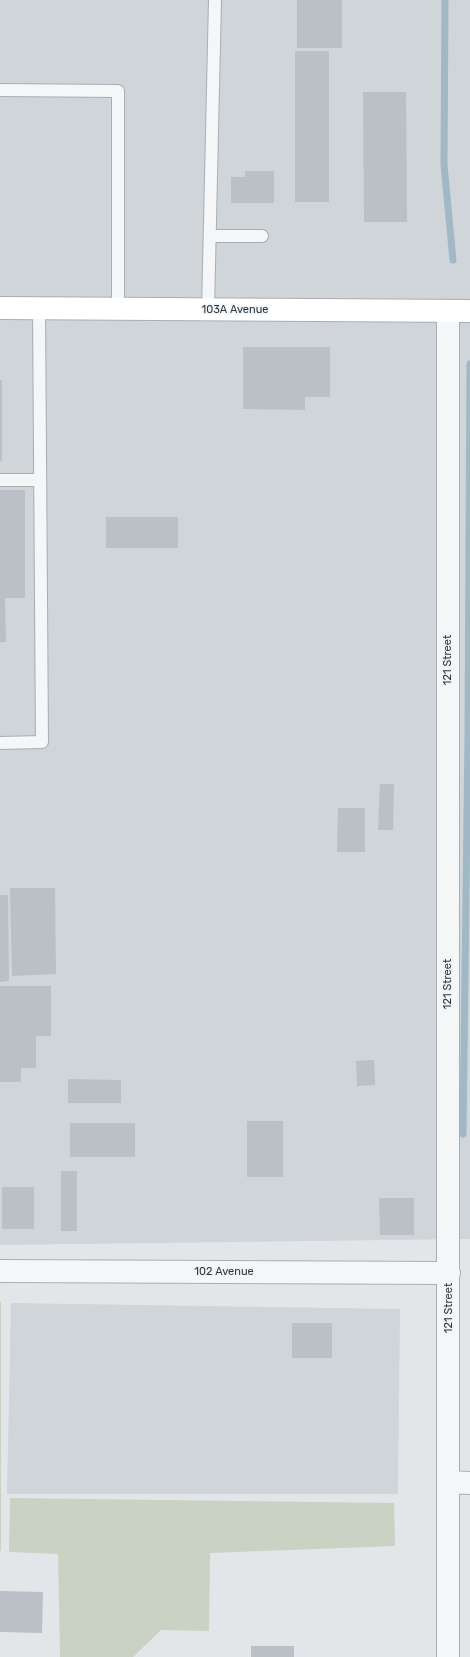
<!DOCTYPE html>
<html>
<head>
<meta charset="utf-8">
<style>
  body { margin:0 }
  canvas { display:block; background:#e2e6e9 }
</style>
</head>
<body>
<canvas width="470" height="1657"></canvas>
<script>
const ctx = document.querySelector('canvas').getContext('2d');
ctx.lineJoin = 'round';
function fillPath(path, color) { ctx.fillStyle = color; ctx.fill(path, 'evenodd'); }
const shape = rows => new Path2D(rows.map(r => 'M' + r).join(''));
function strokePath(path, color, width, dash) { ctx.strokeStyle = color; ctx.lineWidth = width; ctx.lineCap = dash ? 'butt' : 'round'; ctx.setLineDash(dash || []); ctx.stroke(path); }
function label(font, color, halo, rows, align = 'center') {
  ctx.font = font + ' Rubik,sans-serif'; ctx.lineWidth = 3.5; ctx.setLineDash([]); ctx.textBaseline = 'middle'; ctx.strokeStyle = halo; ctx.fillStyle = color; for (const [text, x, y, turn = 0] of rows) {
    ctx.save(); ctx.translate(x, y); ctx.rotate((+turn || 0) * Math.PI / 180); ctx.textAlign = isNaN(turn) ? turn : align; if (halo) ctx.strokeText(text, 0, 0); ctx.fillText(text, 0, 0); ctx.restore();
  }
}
const built = shape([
  [0,0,470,0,470,1239,0,1245],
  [11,1303,400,1309,398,1494,7,1494]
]);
const green = shape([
  [0,1302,1,1302,1,1551,0,1551],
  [10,1498,394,1503,395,1546,210,1553,209,1631,161,1630,133,1657,60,1657,58,1554,9,1552]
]);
const stream = shape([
  [445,0,444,165,453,260],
  [463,1134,468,736,470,364]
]);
const building = shape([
  [297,0,342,0,342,48,297,48],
  [295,51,329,51,329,202,295,202],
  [363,92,406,92,407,222,364,222],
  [245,171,274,171,274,203,231,203,231,177,245,177],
  [243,347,330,347,330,397,305,397,305,410,243,409],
  [0,380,2,380,2,461,0,461],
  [0,490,25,490,25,598,5,598,6,642,0,642],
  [106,517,178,517,178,548,106,548],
  [380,784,394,784,393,830,378,830],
  [338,808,365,808,365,852,337,852],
  [10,888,55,888,56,974,12,976],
  [0,895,8,895,9,981,0,982],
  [0,986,51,986,51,1036,36,1036,36,1068,21,1068,21,1082,0,1082],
  [374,1060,375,1085,357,1086,356,1061],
  [68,1079,121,1080,121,1103,68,1103],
  [247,1121,283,1121,283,1177,247,1177],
  [70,1123,135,1123,135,1157,70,1157],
  [61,1171,77,1171,77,1231,61,1231],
  [2,1187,34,1187,34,1229,2,1229],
  [379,1198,414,1198,414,1235,380,1235],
  [292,1323,332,1323,332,1358,292,1358],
  [0,1591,43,1592,42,1633,0,1632],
  [251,1646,294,1646,294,1657,251,1657]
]);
const lane = shape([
  [0,90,118,91,118,308],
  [210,236,262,236],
  [208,310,215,0],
  [0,480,40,480],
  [0,743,42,742,39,308]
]);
const street = shape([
  [0,1271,449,1273],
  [448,1482,470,1483],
  [448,1657,448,311]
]);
const secondary = shape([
  [0,308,470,311]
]);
const streetNames = [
  ["103A Avenue",235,310],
  ["121 Street",448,660,-90],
  ["121 Street",448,984,-90],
  ["102 Avenue",224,1272],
  ["121 Street",449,1308,-90]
];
fillPath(built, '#d0d5da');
fillPath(green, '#cad2c4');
strokePath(stream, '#a1b8c5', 7);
fillPath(building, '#bac0c5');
strokePath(lane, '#a8aeb3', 14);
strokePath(street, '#a8aeb3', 24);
strokePath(secondary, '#a8aeb3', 24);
strokePath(lane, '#f4f6f8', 12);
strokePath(street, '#f4f6f8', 22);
strokePath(secondary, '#fff', 22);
label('11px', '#2c363f', '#f1f4f6', streetNames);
</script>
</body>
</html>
